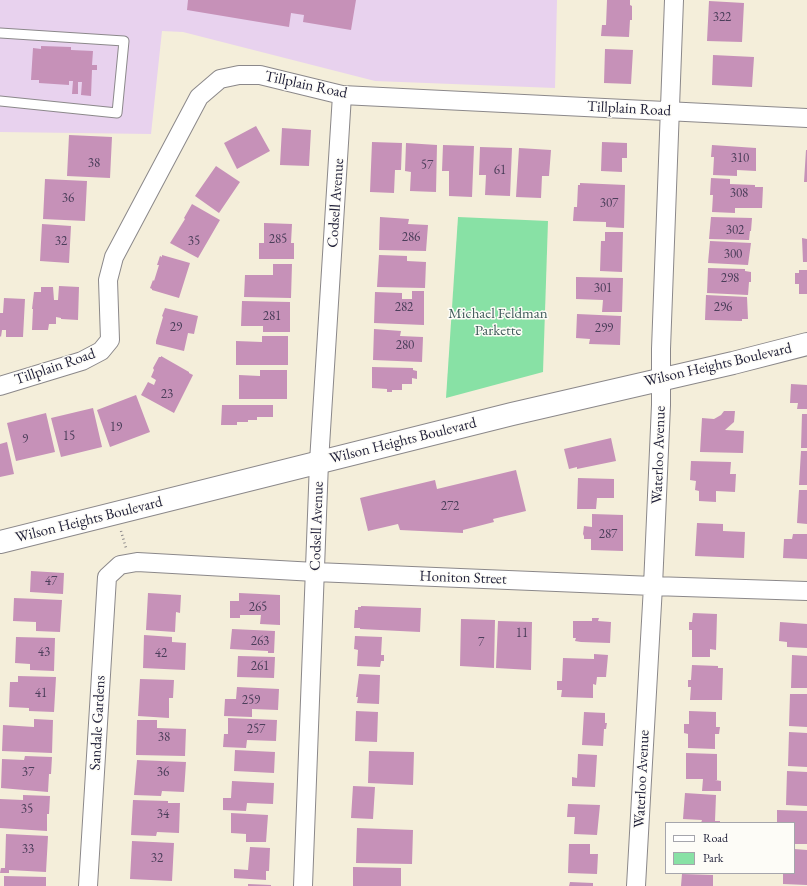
<!DOCTYPE html>
<html>
<head>
<meta charset="utf-8">
<style>
  body { margin:0 }
  #map { position:relative; width:807px; height:886px; overflow:hidden; background:#f4eeda; font-family:"EB Garamond",serif }
  canvas { display:block }
  .legend { position:absolute; left:665px; top:822px; width:130px; height:52px; box-sizing:border-box; background:#fdfcf7; border:1px solid #a5a5ac; margin:0; padding:5px 7px; list-style:none; font-size:12px; color:#22223b }
  .legend li { display:flex; align-items:center; gap:8px; height:20px }
  .legend b { width:20px; border:1px solid #a5a5ac }
</style>
</head>
<body>
<div id="map">
<canvas width="807" height="886"></canvas>
<ul class="legend">
<li><b style="height:5px;background:#fff"></b>Road</li>
<li><b style="height:11px;background:#88e1a5"></b>Park</li>
</ul>
</div>
<script>
const ctx = document.querySelector('canvas').getContext('2d');
ctx.lineJoin = 'round';
function fillPath(path, color) { ctx.fillStyle = color; ctx.fill(path, 'evenodd'); }
const shape = rows => new Path2D(rows.map(r => 'M' + r).join(''));
function strokePath(path, color, width, dash) { ctx.strokeStyle = color; ctx.lineWidth = width; ctx.lineCap = dash ? 'butt' : 'round'; ctx.setLineDash(dash || []); ctx.stroke(path); }
function label(font, color, halo, rows, align = 'center') {
  ctx.font = font + ' "EB Garamond",serif'; ctx.lineWidth = 3; ctx.setLineDash([]); ctx.textBaseline = 'middle'; ctx.strokeStyle = halo; ctx.fillStyle = color; for (const [text, x, y, turn = 0] of rows) {
    ctx.save(); ctx.translate(x, y); ctx.rotate((+turn || 0) * Math.PI / 180); ctx.textAlign = isNaN(turn) ? turn : align; if (halo) ctx.strokeText(text, 0, 0); ctx.fillText(text, 0, 0); ctx.restore();
  }
}
const built = shape([
  [0,0,557,0,555,88,375,81,183,32,162,31,151,134,0,132]
]);
const green = shape([
  [458,217,548,221,543,372,446,398]
]);
const building = shape([
  [188,0,356,0,351,30,303,22,304,15,291,13,289,27,187,10],
  [607,0,630,0,630,5,632,6,632,20,630,20,629,37,601,36,602,25,606,25],
  [709,1,744,3,742,42,707,41],
  [41,46,71,47,71,50,93,51,92,65,97,65,97,70,92,70,91,96,81,95,82,82,78,82,78,94,72,94,73,81,69,81,69,85,39,83,39,80,31,80,33,48,41,49],
  [605,49,633,50,631,84,604,83],
  [713,55,754,57,752,87,712,85],
  [256,126,270,151,237,169,224,143],
  [282,128,311,130,309,166,280,165],
  [69,135,112,137,110,178,67,176],
  [372,142,402,143,401,170,395,170,394,193,370,192],
  [602,142,627,143,627,158,622,158,622,172,601,171],
  [406,143,437,145,436,192,410,191,411,172,405,171],
  [443,145,474,146,472,197,449,196,449,171,442,171],
  [712,145,756,148,756,171,737,170,737,176,713,175,714,157,711,157],
  [480,147,512,148,510,196,485,195,486,175,479,175],
  [519,148,551,150,549,176,542,176,541,198,516,197],
  [806,150,807,150,807,182,804,182],
  [216,166,240,182,219,213,195,196],
  [711,178,730,179,730,184,755,185,755,187,763,187,762,208,735,208,735,213,712,212,713,195,710,195],
  [45,179,87,181,85,221,43,219],
  [580,183,625,185,624,228,606,227,606,222,573,221,574,207,577,207,578,185,580,185],
  [192,204,220,220,198,258,170,243,185,219,184,218],
  [380,217,409,219,408,224,428,225,426,251,379,250],
  [711,217,752,218,751,231,750,231,749,240,709,239],
  [264,223,292,224,291,243,294,243,294,259,259,259,259,243,264,243],
  [42,224,71,226,69,263,40,261],
  [605,232,623,232,622,272,600,271,601,241,605,241],
  [802,238,807,239,807,262,803,262],
  [710,241,751,243,748,265,708,263],
  [162,255,190,263,179,298,152,290,152,289,150,288,153,280,154,281,159,265,157,265,160,256,162,257],
  [379,255,407,256,407,261,426,262,425,288,377,287],
  [273,264,292,264,291,298,244,297,245,275,273,275],
  [708,268,745,269,745,271,751,272,751,282,749,282,748,295,707,293],
  [799,270,807,270,807,294,799,294,799,284,795,284,795,273,799,273],
  [576,277,623,278,622,312,602,312,603,300,576,299],
  [59,286,79,287,78,320,61,319,61,318,56,317,56,324,49,324,48,330,32,330,33,309,32,309,34,292,41,292,41,287,53,287,54,300,58,300],
  [412,291,424,291,424,325,374,323,375,292,402,293,402,299,412,299],
  [706,295,747,297,748,319,742,319,742,321,705,320],
  [4,298,25,299,23,337,6,337,6,330,2,330,1,337,0,336,0,313,3,313],
  [242,301,290,302,290,332,263,332,263,326,241,326],
  [165,308,198,316,194,334,188,333,184,351,156,344,156,341,163,317,162,316],
  [577,314,621,316,620,345,589,344,590,339,576,338],
  [374,329,401,331,400,336,423,337,422,362,373,360],
  [262,336,288,336,288,365,236,365,236,341,262,342],
  [161,356,189,372,189,373,193,375,174,413,141,395,148,382,154,385,156,380,151,377,154,370,153,368,159,357,161,357],
  [372,367,413,368,413,370,417,371,417,379,412,378,412,384,402,384,402,390,392,390,392,392,387,392,387,389,372,388],
  [260,370,287,370,287,399,239,399,239,375,260,376],
  [791,384,807,385,807,409,797,409,798,403,790,403],
  [136,395,150,432,110,447,97,410],
  [222,405,273,405,273,417,257,417,257,420,248,420,248,422,237,422,237,425,221,425],
  [93,408,102,447,61,457,51,418],
  [724,411,735,411,734,422,725,430,744,431,743,453,700,452,702,418,714,419,721,415],
  [46,413,55,452,16,461,7,423],
  [802,414,807,414,807,448,801,448],
  [611,438,616,461,577,469,577,467,569,469,564,449],
  [7,442,14,474,0,477,0,444],
  [801,451,807,451,807,485,799,485],
  [691,461,731,462,730,474,736,474,735,492,716,491,716,502,699,501,699,491,695,490,696,481,690,480],
  [516,470,526,511,493,519,494,522,463,530,463,533,400,530,398,524,368,531,360,498,435,480,437,489],
  [578,478,614,479,614,498,597,498,596,509,577,509],
  [799,490,807,490,807,524,797,523],
  [592,514,623,515,623,551,591,550,591,539,584,539,584,536,583,534,584,526,592,527],
  [697,523,723,524,723,531,745,532,744,558,695,556],
  [793,534,807,534,807,559,783,558,784,539,792,539],
  [31,571,64,573,63,594,30,592],
  [148,593,181,595,180,613,176,612,175,632,146,630],
  [239,593,280,595,280,625,260,624,261,615,240,615,240,618,230,618,230,601,239,601],
  [14,598,62,600,60,632,36,631,36,622,13,621],
  [361,606,421,608,420,632,360,629,360,628,354,628,355,610,358,610,358,607,361,607],
  [693,613,717,614,716,650,710,649,710,657,692,657,692,630,689,630,689,622,692,622],
  [592,618,599,618,598,621,611,622,610,643,581,642,575,641,576,638,573,638,573,621,592,621],
  [461,619,495,620,494,668,460,666],
  [498,621,532,622,531,670,496,668],
  [780,622,807,624,807,648,787,647,787,642,779,641],
  [232,629,275,631,274,653,268,653,268,651,230,649],
  [144,635,172,637,172,642,186,643,185,670,143,668],
  [355,636,382,637,381,655,384,655,384,661,381,661,380,667,357,666,358,650,354,649],
  [16,637,55,638,54,671,30,670,30,664,15,663],
  [594,654,608,655,606,677,597,677,596,685,593,684,593,698,561,697,562,690,557,690,557,681,562,681,563,658,594,659],
  [792,655,807,656,807,688,791,688],
  [238,656,275,657,274,678,237,677],
  [692,665,718,666,718,668,723,668,722,700,690,700,691,687,688,687,688,680,691,680],
  [359,674,380,675,379,704,357,703,358,697,356,697],
  [18,676,56,677,54,712,29,711,29,708,9,707,10,682,18,682],
  [140,679,174,680,173,698,169,698,169,718,138,716],
  [237,687,279,689,278,710,252,709,252,717,224,716,225,699,236,699],
  [790,694,807,694,807,727,789,726],
  [356,711,378,712,377,742,355,741],
  [689,711,716,712,716,727,720,727,719,734,715,734,715,749,688,748,688,734,684,733,684,724,689,724],
  [584,712,605,713,605,723,607,723,606,729,604,729,603,746,582,745],
  [228,718,277,720,276,741,247,740,246,748,223,747,224,734,228,734],
  [34,719,53,720,52,753,2,751,3,725,34,727],
  [137,720,157,720,157,728,186,729,185,756,136,755],
  [789,732,807,733,807,767,788,766],
  [235,750,275,752,274,773,234,771],
  [369,751,414,752,413,785,368,783],
  [686,753,717,754,717,780,715,780,721,781,721,791,702,791,703,779,686,779],
  [578,754,597,755,595,787,572,786,572,777,577,778],
  [25,756,52,757,51,774,49,774,48,792,1,788,2,759,24,760],
  [137,760,186,762,184,792,162,791,161,796,134,795],
  [787,771,807,772,807,806,786,805],
  [232,781,274,783,273,804,247,803,246,811,223,810,223,798,231,798],
  [353,786,375,787,373,819,351,818],
  [685,793,716,795,715,821,720,821,720,823,701,823,702,820,683,819],
  [23,795,50,796,49,814,47,814,47,831,0,828,0,799,23,800],
  [133,800,168,801,168,803,180,803,179,833,157,832,156,836,131,835],
  [568,804,600,805,597,835,574,834,575,817,567,817],
  [777,810,807,811,807,844,794,844,794,823,777,823],
  [231,813,268,815,266,842,246,842,246,834,231,833],
  [357,828,413,830,412,864,356,863],
  [6,834,48,836,46,872,9,870,9,873,0,873,1,868,5,868],
  [132,841,174,843,172,881,130,879],
  [569,844,590,844,590,854,598,854,597,874,568,873],
  [250,847,270,848,269,871,266,871,266,880,234,878,234,869,248,870],
  [794,849,807,850,807,885,783,884,783,873,794,873],
  [353,867,401,868,401,886,353,886],
  [682,874,713,875,713,886,681,886],
  [4,876,46,877,46,886,4,886],
  [570,882,593,883,593,886,569,886],
  [248,884,271,885,271,886,248,886]
]);
const path = shape([
  [121,531,126,548]
]);
const service = shape([
  [0,33,124,41,117,113,0,101]
]);
const minor = shape([
  [0,386,82,361,101,351,110,340,108,280,114,257,199,97,220,79,239,75,260,75,342,95,807,118],
  [88,886,107,577,120,565,137,562,315,572,653,586,807,591],
  [303,886,319,462,342,95],
  [636,886,653,586,661,405,661,349,674,0]
]);
const tertiary = shape([
  [0,542,512,414,733,363,807,344]
]);
const numberNames = [
  ["322",722,17],
  ["310",740,158],
  ["38",94,163],
  ["57",427,165],
  ["61",500,170],
  ["308",739,193],
  ["36",68,198],
  ["307",609,203],
  ["302",735,230],
  ["286",411,237],
  ["285",278,239],
  ["32",61,241],
  ["35",194,241],
  ["300",733,254],
  ["298",730,278],
  ["301",603,288],
  ["282",404,307],
  ["296",723,307],
  ["281",272,316],
  ["29",176,327],
  ["299",604,328],
  ["280",405,345],
  ["23",167,394],
  ["19",116,427],
  ["15",69,436],
  ["9",25,439],
  ["272",450,506],
  ["287",608,534],
  ["47",51,581],
  ["265",258,607],
  ["11",522,633],
  ["263",260,641],
  ["7",481,642],
  ["43",44,652],
  ["42",161,653],
  ["261",260,666],
  ["41",41,693],
  ["259",251,700],
  ["257",256,729],
  ["38",164,737],
  ["37",28,772],
  ["36",163,772],
  ["35",27,809],
  ["34",163,814],
  ["33",28,849],
  ["32",157,858]
];
const streetNames = [
  ["Tillplain Road",306,85,12],
  ["Tillplain Road",629,109,3],
  ["Codsell Avenue",336,203,-86],
  ["Wilson Heights Boulevard",718,365,-13],
  ["Tillplain Road",55,367,-19],
  ["Wilson Heights Boulevard",403,441,-14],
  ["Waterloo Avenue",659,455,-88],
  ["Wilson Heights Boulevard",89,520,-14],
  ["Codsell Avenue",317,526,-88],
  ["Honiton Street",463,578,2],
  ["Sandale Gardens",98,723,-87],
  ["Waterloo Avenue",642,779,-87]
];
const parkNames = [
  ["Michael Feldman",498,314],
  ["Parkette",498,331]
];
fillPath(built, '#e8d2ee');
fillPath(green, '#88e1a5');
fillPath(building, '#c691b8');
strokePath(service, '#8b888a', 11);
strokePath(minor, '#8b888a', 20);
strokePath(tertiary, '#8b888a', 24);
strokePath(path, '#8b888a', 2.5, [1, 3]);
strokePath(service, '#fff', 9);
strokePath(minor, '#fff', 18);
strokePath(tertiary, '#fff', 22);
label('13px', '#4b3e5a', null, numberNames);
label('15px', '#22223b', '#fdfcf7', streetNames);
label('15px', '#415b5b', '#fdfcf7', parkNames);
</script>
</body>
</html>
